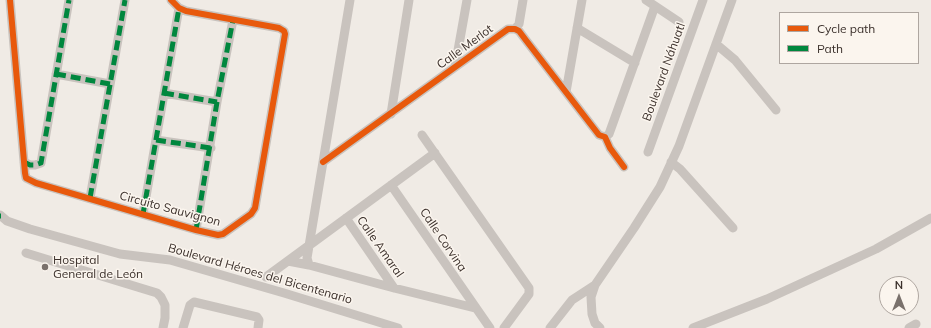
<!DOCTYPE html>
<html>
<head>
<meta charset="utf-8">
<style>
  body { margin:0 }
  #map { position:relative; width:931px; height:328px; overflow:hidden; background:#f0ebe5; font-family:Mulish,sans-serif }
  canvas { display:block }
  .legend { position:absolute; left:779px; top:12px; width:140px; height:52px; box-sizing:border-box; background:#fbf5ee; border:1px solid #aea6a0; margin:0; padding:5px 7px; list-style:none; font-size:12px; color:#3b302b }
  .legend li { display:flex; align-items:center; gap:8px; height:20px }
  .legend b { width:20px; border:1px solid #aea6a0 }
  .north { position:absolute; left:879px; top:276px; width:40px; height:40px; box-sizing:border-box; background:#fbf5ee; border:1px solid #aea6a0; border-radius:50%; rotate:0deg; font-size:11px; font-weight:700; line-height:16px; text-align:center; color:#3b302b }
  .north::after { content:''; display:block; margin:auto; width:14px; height:18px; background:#7a716c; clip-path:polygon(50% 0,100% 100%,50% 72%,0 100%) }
</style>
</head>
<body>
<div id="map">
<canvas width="931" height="328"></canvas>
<ul class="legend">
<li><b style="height:5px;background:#e8590c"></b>Cycle path</li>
<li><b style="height:5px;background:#00873e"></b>Path</li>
</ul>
<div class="north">N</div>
</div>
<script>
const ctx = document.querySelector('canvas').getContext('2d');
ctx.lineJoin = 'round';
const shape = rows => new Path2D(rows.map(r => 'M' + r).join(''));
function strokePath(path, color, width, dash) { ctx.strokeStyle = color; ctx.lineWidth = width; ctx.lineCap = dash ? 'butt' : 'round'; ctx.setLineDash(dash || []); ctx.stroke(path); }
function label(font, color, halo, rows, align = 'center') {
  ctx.font = font + ' Mulish,sans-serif'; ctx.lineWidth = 3; ctx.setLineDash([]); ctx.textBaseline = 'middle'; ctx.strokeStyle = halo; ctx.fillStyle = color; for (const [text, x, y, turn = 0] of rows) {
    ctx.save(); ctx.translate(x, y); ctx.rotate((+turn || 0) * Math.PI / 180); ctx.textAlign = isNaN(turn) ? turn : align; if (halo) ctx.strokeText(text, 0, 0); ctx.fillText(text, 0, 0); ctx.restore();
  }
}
const minor = shape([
  [10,0,25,173,26,178,36,183,196,230,218,235,223,234,251,214,255,208,285,34,284,31,279,28,186,11,179,8,171,0],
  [646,0,679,22],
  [577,28,635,63],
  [515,29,519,24,523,0],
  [716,44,735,60,776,110],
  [455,67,467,0],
  [56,74,110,84],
  [566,92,582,0],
  [164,93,217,102],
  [391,114,409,0],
  [422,135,529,288,529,294,504,328],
  [605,137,609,134,655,6],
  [156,140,211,148],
  [648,152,703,0],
  [24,162,30,165,35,165,41,163,69,0],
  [323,162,508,29,515,29,519,31,525,39,599,135,605,137,610,148,624,167],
  [671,162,680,169,733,228],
  [391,185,490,328],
  [90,198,125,0],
  [143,214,179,8],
  [0,215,7,221,30,229,120,254,170,260,284,293,398,328],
  [346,218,394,288],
  [196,230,217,102,233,20],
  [26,253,157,293,161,297,165,305,165,318,163,328],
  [288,261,309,265,394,288,475,308],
  [309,265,307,258,350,0],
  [266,277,435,153],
  [183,328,190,305,194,302,257,317,259,320,258,328],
  [550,328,572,300,595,285],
  [600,328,595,323,592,314,591,297,595,285,634,228,660,187,679,146,732,0],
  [693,328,767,299,876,249,931,218],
  [909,328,916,324]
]);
const quiet = shape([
  [56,74,110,84],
  [164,93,217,102],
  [156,140,211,148],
  [24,162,30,165,35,165,41,163,69,0],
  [90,198,125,0],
  [143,214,179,8],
  [0,216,1,216],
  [196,230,217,102,233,20]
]);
const cycleway = shape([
  [10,0,25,173,26,178,36,183,196,230,218,235,223,234,251,214,255,208,285,34,284,31,279,28,186,11,179,8,171,0],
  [323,162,508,29,515,29,519,31,525,39,599,135,605,137,610,148,624,167]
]);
const markers = [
  [45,267,4,"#7a716c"]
];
const streetNames = [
  ["Calle Merlot",465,47,-36],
  ["Boulevard Náhuatl",664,72,-70],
  ["Circuito Sauvignon",170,209,15],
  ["Calle Corvina",443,240,56],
  ["Calle Amaral",380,247,55],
  ["Boulevard Héroes del Bicentenario",260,274,16]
];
const poiNames = [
  ["Hospital",53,260],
  ["General de León",53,274]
];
strokePath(minor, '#c9c3be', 9);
strokePath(quiet, '#00873e', 5, [10, 5]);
strokePath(cycleway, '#e8590c', 6);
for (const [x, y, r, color] of markers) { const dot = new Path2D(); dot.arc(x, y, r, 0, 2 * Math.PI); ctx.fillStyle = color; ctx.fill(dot); strokePath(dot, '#fbf5ee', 1.5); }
label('12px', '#3b302b', '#fbf5ee', streetNames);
label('12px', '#3b302b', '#fbf5ee', poiNames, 'left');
</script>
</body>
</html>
